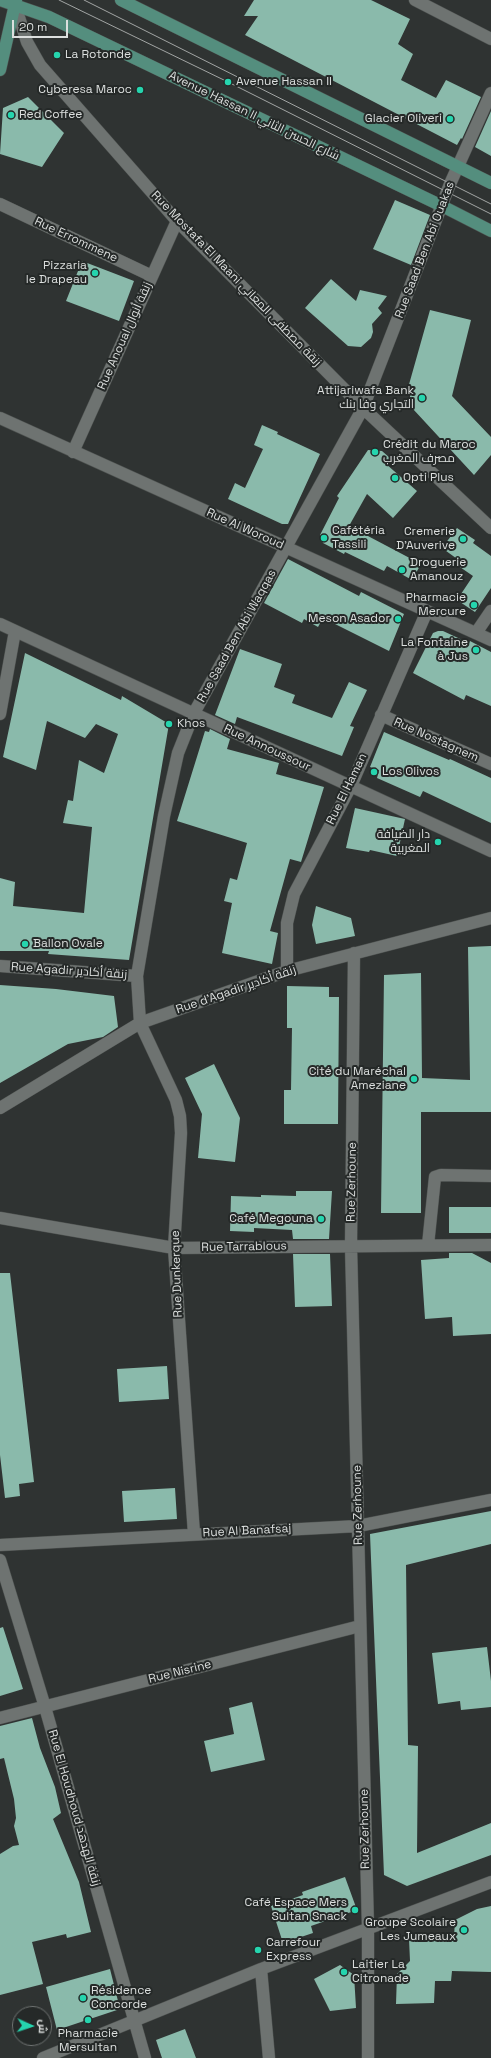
<!DOCTYPE html>
<html>
<head>
<meta charset="utf-8">
<style>
  body { margin:0 }
  #map { position:relative; width:491px; height:2058px; overflow:hidden; background:#2f3332; font-family:"Space Grotesk",Cairo,sans-serif }
  canvas { display:block }
  .north { position:absolute; left:12px; top:2006px; width:40px; height:40px; box-sizing:border-box; background:#252928; border:1px solid #6e7271; border-radius:50%; rotate:93deg; font-size:11px; font-weight:700; line-height:16px; text-align:center; color:#dcdfde }
  .north::after { content:''; display:block; margin:auto; width:14px; height:18px; background:#25d5ae; clip-path:polygon(50% 0,100% 100%,50% 72%,0 100%) }
  .scale { position:absolute; left:12px; top:20px; width:56px; height:18px; box-sizing:border-box; border:2px solid #dcdfde; border-top:0; padding-left:5px; font-size:12px; line-height:14px; white-space:nowrap; color:#dcdfde; -webkit-text-stroke:3px #252928; paint-order:stroke }
</style>
</head>
<body>
<div id="map">
<canvas width="491" height="2058"></canvas>
<div class="north">ش</div>
<div class="scale">20 m</div>
</div>
<script>
const ctx = document.querySelector('canvas').getContext('2d');
ctx.lineJoin = 'round';
function fillPath(path, color) { ctx.fillStyle = color; ctx.fill(path, 'evenodd'); }
const shape = rows => new Path2D(rows.map(r => 'M' + r).join(''));
function strokePath(path, color, width, dash) { ctx.strokeStyle = color; ctx.lineWidth = width; ctx.lineCap = dash ? 'butt' : 'round'; ctx.setLineDash(dash || []); ctx.stroke(path); }
function label(font, color, halo, rows, align = 'center') {
  ctx.font = font + ' "Space Grotesk",Cairo,sans-serif'; ctx.lineWidth = 4; ctx.setLineDash([]); ctx.textBaseline = 'middle'; ctx.strokeStyle = halo; ctx.fillStyle = color; for (const [text, x, y, turn = 0] of rows) {
    ctx.save(); ctx.translate(x, y); ctx.rotate((+turn || 0) * Math.PI / 180); ctx.textAlign = isNaN(turn) ? turn : align; if (halo) ctx.strokeText(text, 0, 0); ctx.fillText(text, 0, 0); ctx.restore();
  }
}
const building = shape([
  [254,0,371,0,410,19,398,44,413,54,401,80,436,98,446,80,481,97,462,139,461,138,457,145,245,35,258,16,244,16],
  [28,97,64,133,42,167,0,154,3,108],
  [491,111,491,156,475,147],
  [395,200,430,215,411,265,373,249],
  [82,261,134,281,119,321,66,301],
  [331,279,356,301,360,290,387,296,378,308,382,313,372,324,373,332,371,338,361,347,348,346,305,308],
  [430,310,471,320,452,396,491,437,491,455,474,475,413,409,408,388],
  [262,425,278,432,277,434,320,454,288,524,282,524,228,499,235,483,245,488,263,449,254,445],
  [368,450,382,451,390,458,386,464,417,491,393,518,367,494,349,526,421,564,412,580,387,566,384,571,345,552,344,554,323,543,320,535,339,498,337,496],
  [457,528,475,540,473,543,491,556,491,588,475,612,457,600,473,576,457,565,460,561,442,548],
  [288,559,359,596,361,592,404,614,389,651,323,618,318,627,304,619,302,623,264,603],
  [438,631,443,631,469,643,470,641,491,652,491,706,466,695,464,700,413,673,433,633],
  [240,649,282,664,274,687,295,695,292,703,332,718,349,682,367,690,350,726,354,727,342,756,237,717,235,724,215,715],
  [25,653,121,700,122,696,169,724,129,960,48,954,49,951,0,951,0,878,15,882,13,906,84,913,92,827,63,823,68,800,73,801,79,760,104,773,118,734,96,724,85,738,47,721,36,770,3,757],
  [210,729,230,739,227,749,279,763,276,774,324,787,301,862,290,859,270,931,278,933,272,964,222,953,232,903,224,901,230,878,237,880,247,843,177,821,205,731,209,732],
  [384,732,449,760,450,759,491,778,491,823,423,791,420,797,377,778,379,770,370,767],
  [355,808,405,819,397,856,370,850,369,852,346,848],
  [316,906,351,918,355,936,316,944,312,925],
  [491,946,491,1112,421,1112,421,1213,381,1213,384,975,421,973,422,1078,470,1080,468,947],
  [0,985,56,989,114,996,118,1027,103,1037,68,1044,0,1083],
  [287,986,329,987,329,997,339,997,338,1124,284,1124,284,1090,291,1090,292,1028,287,1028],
  [214,1064,240,1118,235,1162,198,1158,202,1114,185,1078],
  [296,1191,332,1191,329,1239,293,1239,292,1230,254,1228,254,1232,230,1231,231,1196,261,1197,261,1195,296,1196],
  [449,1207,491,1207,491,1233,449,1233],
  [449,1253,472,1253,491,1263,491,1334,453,1336,452,1317,425,1319,421,1260,449,1258],
  [293,1254,330,1254,332,1306,295,1307],
  [0,1273,10,1273,34,1482,19,1484,20,1496,5,1498,0,1455],
  [167,1366,169,1399,119,1402,117,1369],
  [175,1488,177,1519,124,1522,122,1491],
  [491,1511,491,1544,406,1565,408,1745,418,1746,417,1853,491,1823,491,1855,407,1886,384,1875,370,1534],
  [3,1627,23,1689,0,1696,0,1628],
  [487,1647,491,1681,491,1707,461,1710,460,1701,438,1704,432,1653],
  [252,1702,265,1760,211,1772,204,1741,234,1734,229,1708],
  [32,1718,40,1748,55,1787,61,1813,53,1819,79,1882,91,1932,67,1938,66,1934,32,1942,43,1984,0,1995,0,1854,13,1846,19,1845,14,1826,16,1818,14,1799,4,1758,0,1759,0,1726],
  [345,1877,357,1910,311,1926,313,1933,283,1943,271,1906,303,1895,302,1892],
  [491,1906,491,1972,452,1971,451,1981,435,1981,434,2003,396,2004,397,1974,410,1961,409,1939,454,1937,455,1920,477,1909],
  [340,1965,354,1975,356,2008,330,2011,314,1979],
  [110,1969,120,2009,57,2030,46,1987],
  [185,2029,196,2058,162,2058,156,2040]
]);
const minor = shape([
  [415,0,491,39],
  [15,5,27,42,40,65,177,221,363,408,491,528],
  [0,204,152,276],
  [0,418,491,640],
  [73,452,177,221],
  [0,624,491,851],
  [476,633,491,611],
  [0,714,15,631],
  [381,715,491,764],
  [354,953,351,1246,368,1928,368,2058],
  [0,966,137,976],
  [287,971,287,923,294,894,351,786,427,611],
  [0,1108,140,1023,287,971,491,918],
  [0,1218,174,1248,491,1245],
  [428,1245,435,1177,441,1175,491,1176],
  [194,1534,174,1248,181,1133,180,1116,176,1100,140,1023,137,976,164,816,178,753,194,713,363,408,450,184,491,93],
  [0,1545,358,1526,491,1500],
  [0,1560,45,1707,145,2058],
  [0,1718,360,1626],
  [261,1969,269,2058],
  [43,2058,261,1969,491,1882]
]);
const major = shape([
  [0,0,49,17,442,206,491,231],
  [121,0,491,183],
  [0,70,16,0]
]);
const tram = shape([
  [59,0,228,82,491,214],
  [84,0,491,204]
]);
const markers = [
  [57,55,4,"#25d5ae"],
  [228,82,4,"#25d5ae"],
  [140,90,4,"#25d5ae"],
  [11,115,4,"#25d5ae"],
  [450,119,4,"#25d5ae"],
  [95,273,4,"#25d5ae"],
  [422,398,4,"#25d5ae"],
  [375,452,4,"#25d5ae"],
  [395,478,4,"#25d5ae"],
  [324,538,4,"#25d5ae"],
  [463,539,4,"#25d5ae"],
  [402,570,4,"#25d5ae"],
  [474,605,4,"#25d5ae"],
  [398,619,4,"#25d5ae"],
  [476,650,4,"#25d5ae"],
  [169,724,4,"#25d5ae"],
  [374,772,4,"#25d5ae"],
  [438,842,4,"#25d5ae"],
  [25,944,4,"#25d5ae"],
  [414,1079,4,"#25d5ae"],
  [321,1219,4,"#25d5ae"],
  [355,1910,4,"#25d5ae"],
  [464,1930,4,"#25d5ae"],
  [258,1950,4,"#25d5ae"],
  [344,1972,4,"#25d5ae"],
  [83,1998,4,"#25d5ae"],
  [88,2020,4,"#25d5ae"]
];
const poiNames = [
  ["La Rotonde",65,55],
  ["Avenue Hassan II",236,82],
  ["Cyberesa Maroc",132,90,"right"],
  ["Red Coffee",19,115],
  ["Glacier Oliveri",442,119,"right"],
  ["Pizzaria",87,266,"right"],
  ["le Drapeau",87,280,"right"],
  ["Attijariwafa Bank",414,391,"right"],
  ["التجاري وفا بنك",414,405,"right"],
  ["Crédit du Maroc",383,445],
  ["مصرف المغرب",383,459],
  ["Opti Plus",403,478],
  ["Cafétéria",332,531],
  ["Tassili",332,545],
  ["Cremerie",455,532,"right"],
  ["D'Auverive",455,546,"right"],
  ["Droguerie",410,563],
  ["Amanouz",410,577],
  ["Pharmacie",466,598,"right"],
  ["Mercure",466,612,"right"],
  ["Meson Asador",390,619,"right"],
  ["La Fontaine",468,643,"right"],
  ["à Jus",468,657,"right"],
  ["Khos",177,724],
  ["Los Olivos",382,772],
  ["دار الضيافة",430,835,"right"],
  ["المغربية",430,849,"right"],
  ["Ballon Ovale",33,944],
  ["Cité du Maréchal",406,1072,"right"],
  ["Ameziane",406,1086,"right"],
  ["Café Megouna",313,1219,"right"],
  ["Café Espace Mers",347,1903,"right"],
  ["Sultan Snack",347,1917,"right"],
  ["Groupe Scolaire",456,1923,"right"],
  ["Les Jumeaux",456,1937,"right"],
  ["Carrefour",266,1943],
  ["Express",266,1957],
  ["Laitier La",352,1965],
  ["Citronade",352,1979],
  ["Résidence",91,1991],
  ["Concorde",91,2005],
  ["Pharmacie",88,2034,"center"],
  ["Mersultan",88,2048,"center"]
];
const streetNames = [
  ["Avenue Hassan II شارع الحسن الثاني",254,116,26],
  ["Rue Errommene",76,240,25],
  ["Rue Saad Ben Abi Ouakas",425,250,-69],
  ["Rue Mostafa El Maani زنقة مصطفى المعاني",236,279,46],
  ["Rue Anoual زنقة أنوال",125,336,-66],
  ["Rue Al Woroud",245,529,24],
  ["Rue Saad Ben Abi Waqqas",237,636,-61],
  ["Rue Nostagnem",436,740,24],
  ["Rue Annoussour",267,748,25],
  ["Rue El Haman",347,789,-64],
  ["Rue Agadir زنقة أكادير",69,971,4],
  ["Rue d'Agadir زنقة أكادير",236,990,-19],
  ["Rue Zerhoune",352,1182,-89],
  ["Rue Tarrablous",244,1247,-1],
  ["Rue Dunkerque",177,1274,-92],
  ["Rue Zerhoune",358,1505,-91],
  ["Rue Al Banafsaj",247,1531,-3],
  ["Rue Nisrine",180,1672,-14],
  ["Rue El Houdhoud زنقة الهدهد",74,1808,74],
  ["Rue Zerhoune",365,1829,-91]
];
fillPath(building, '#8abaab');
strokePath(minor, '#4e5250', 13);
strokePath(major, '#4e5250', 13);
strokePath(minor, '#6e7371', 12);
strokePath(major, '#548e7e', 12);
strokePath(tram, '#a2a5a4', 1);
for (const [x, y, r, color] of markers) { const dot = new Path2D(); dot.arc(x, y, r, 0, 2 * Math.PI); ctx.fillStyle = color; ctx.fill(dot); strokePath(dot, '#252928', 1.5); }
label('12px', '#dcdfde', '#252928', poiNames, 'left');
label('12px', '#dcdfde', '#252928', streetNames);
</script>
</body>
</html>
